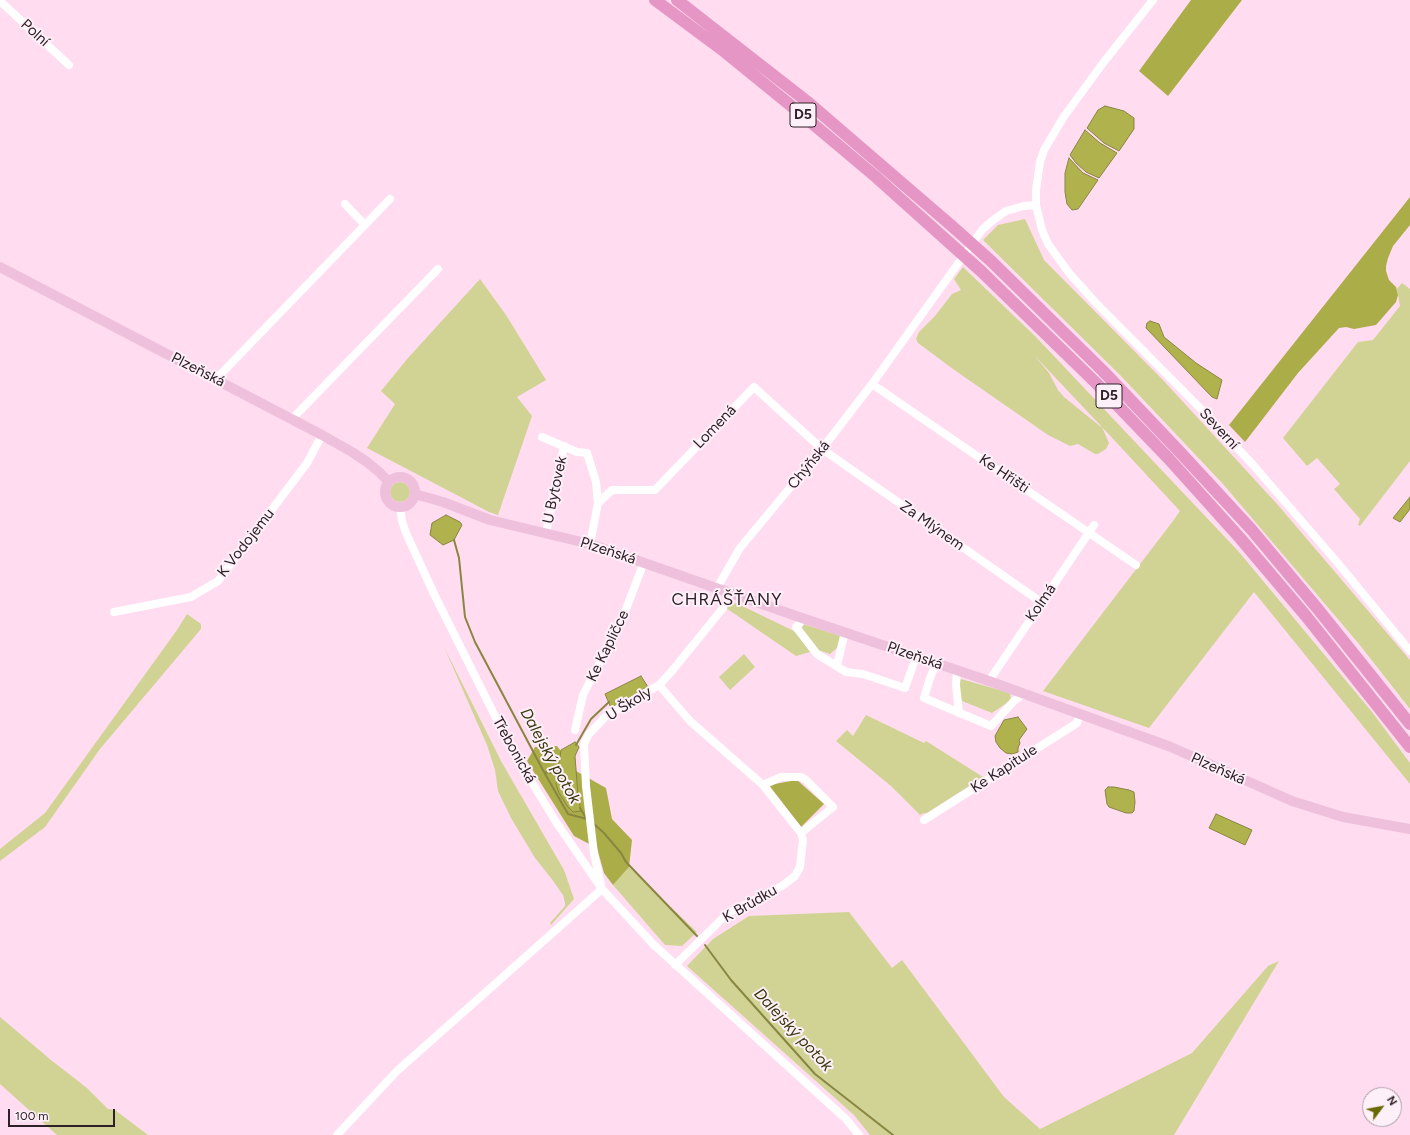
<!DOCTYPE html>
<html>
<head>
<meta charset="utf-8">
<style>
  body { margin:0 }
  #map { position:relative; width:1410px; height:1135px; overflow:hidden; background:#ffdcef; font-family:Figtree,sans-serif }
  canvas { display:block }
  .north { position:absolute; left:1362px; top:1087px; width:40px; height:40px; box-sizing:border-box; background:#fef0f8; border:1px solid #aa9da4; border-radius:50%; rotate:58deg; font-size:11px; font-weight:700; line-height:16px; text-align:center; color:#2d2027 }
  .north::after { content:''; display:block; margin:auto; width:14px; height:18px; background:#686804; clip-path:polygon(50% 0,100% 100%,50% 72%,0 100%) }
  .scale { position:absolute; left:8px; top:1109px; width:107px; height:18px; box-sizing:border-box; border:2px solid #2d2027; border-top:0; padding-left:5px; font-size:12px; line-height:14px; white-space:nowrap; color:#2d2027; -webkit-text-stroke:3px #fef0f8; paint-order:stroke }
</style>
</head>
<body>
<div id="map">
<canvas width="1410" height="1135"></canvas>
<div class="north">N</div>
<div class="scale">100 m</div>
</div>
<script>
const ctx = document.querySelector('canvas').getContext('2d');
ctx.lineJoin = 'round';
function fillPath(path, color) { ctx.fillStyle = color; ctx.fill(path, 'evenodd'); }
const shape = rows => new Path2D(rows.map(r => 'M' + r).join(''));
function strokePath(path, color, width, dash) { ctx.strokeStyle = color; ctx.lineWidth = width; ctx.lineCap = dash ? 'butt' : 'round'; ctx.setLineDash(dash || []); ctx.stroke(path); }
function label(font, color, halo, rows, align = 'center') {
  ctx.font = font + ' Figtree,sans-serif'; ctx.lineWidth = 4; ctx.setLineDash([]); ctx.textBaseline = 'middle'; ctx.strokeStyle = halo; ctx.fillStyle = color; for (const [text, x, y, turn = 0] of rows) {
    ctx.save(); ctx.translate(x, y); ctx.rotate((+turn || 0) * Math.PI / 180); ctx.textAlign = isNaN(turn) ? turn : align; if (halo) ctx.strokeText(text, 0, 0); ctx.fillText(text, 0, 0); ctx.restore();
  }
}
const green = shape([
  [1025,219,1044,260,1162,379,1277,504,1410,660,1410,709,1359,644,1223,484,1120,375,983,240,998,225],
  [963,267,1035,336,1239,552,1372,712,1410,763,1410,784,1254,592,1149,728,1043,691,1173,521,1180,511,1102,427,1109,443,1106,449,1098,454,1095,454,1078,444,1070,446,1048,435,953,369,918,343,916,339,919,332,935,316,952,294,961,290,954,279],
  [1034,355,1101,426,1101,427,1064,397,1058,390,1049,373],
  [480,279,506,315,546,380,517,397,532,416,498,515,489,512,367,448,395,404,381,391,408,358],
  [1402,283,1410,289,1410,461,1360,526,1358,525,1360,519,1334,489,1340,484,1317,458,1307,466,1283,438,1358,342,1373,340,1400,306,1397,289],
  '390 492a10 10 0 1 1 20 0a10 10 0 1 1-20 0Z',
  [736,603,796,632,810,652,796,656,726,608],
  [187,614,201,624,201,629,100,749,45,827,0,861,0,849,45,813,177,630],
  [803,624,841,636,838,647,830,654,818,650,801,633],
  [444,647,501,761,564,870,574,899,551,925,550,923,565,906,565,903,563,895,551,878,535,858,511,818,498,791,495,770,487,745],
  [744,654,755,667,730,690,719,677],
  [961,679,1010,693,1011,700,992,713,962,701,958,694,958,684],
  [866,715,924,743,926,741,983,777,927,813,924,813,920,815,891,786,836,741,847,730,853,736],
  [629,867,697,932,682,946,665,945,613,885],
  [849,912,892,968,902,960,1004,1097,1040,1129,1192,1053,1268,966,1279,961,1174,1135,870,1135,854,1115,687,966,713,939,749,916],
  [0,1017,51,1060,87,1088,108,1109,115,1110,148,1135,57,1135,0,1084]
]);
const forest = shape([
  [1191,0,1242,0,1168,96,1139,71],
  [1410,197,1410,225,1393,246,1388,258,1386,266,1386,271,1389,280,1396,287,1398,295,1396,302,1376,325,1354,329,1346,327,1339,328,1298,373,1245,442,1229,425],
  [557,746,576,771,606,788,612,819,632,840,629,867,613,885,604,873,597,848,574,836,527,761,535,747],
  [797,780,824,804,801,827,769,785]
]);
const water = shape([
  [1105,106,1124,111,1134,118,1134,129,1119,151,1104,143,1087,128,1098,110,1105,106],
  [1085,130,1100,143,1117,153,1099,178,1086,172,1076,163,1070,155,1085,130],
  [1069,158,1083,173,1098,180,1078,209,1072,210,1067,204,1065,192,1065,173,1069,158],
  [1150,321,1159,324,1164,337,1196,363,1222,380,1217,399,1212,397,1146,328,1147,323,1150,321],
  [1410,497,1410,509,1400,522,1393,518,1410,497],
  [446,515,460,522,462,525,454,540,443,545,430,535,432,523,446,515],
  [641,676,648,687,611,708,605,694,641,676],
  [1018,717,1027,729,1019,740,1020,743,1018,748,1018,752,1012,754,1006,753,1000,748,996,742,995,736,1004,720,1018,717],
  [575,742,579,747,575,756,578,796,581,811,573,812,568,807,559,793,556,784,561,750,575,742],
  [1108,787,1114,787,1129,790,1134,792,1135,802,1134,811,1132,813,1126,813,1109,807,1107,804,1105,790,1108,787],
  [1216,814,1252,830,1245,845,1209,828,1216,814]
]);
const stream = shape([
  [454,540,459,558,465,617,475,642,544,772,568,814,587,819],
  [576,745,591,719,609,702],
  [544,772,560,774],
  [580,808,586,818],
  [594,824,604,833,621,853,626,862,697,936],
  [705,945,731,980,815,1074,893,1135]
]);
const minor = shape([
  [1153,0,1103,63,1063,118,1044,150,1040,162,1036,190,1036,205,1042,230,1048,244,1069,273,1095,302,1201,409,1254,466,1337,562,1410,651],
  [0,1,69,65],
  [345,204,365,225],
  [216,379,390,199],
  [872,384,1136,565],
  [292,419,438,269],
  [542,437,577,452,587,453,596,482,598,503,590,544],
  [598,503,612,490,655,490,754,387,822,449,1041,602],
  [400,507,402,521,406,533,435,596,511,748,556,822,602,889,654,945,846,1119,859,1135],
  [546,533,564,446],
  [717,588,740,548,822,449,872,384,982,230,992,221,1006,211,1024,206,1036,205],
  [114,612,191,597,218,581,307,463,322,435],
  [802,618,800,623,796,627,817,654,846,672,863,674,905,688,916,657],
  [936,664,930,678,924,698,991,726,1014,701,1025,693],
  [837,665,845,632],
  [957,670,956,685,959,713],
  [989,681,1094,525],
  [659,685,690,721,763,785,801,833,803,840,800,867,795,876,782,886,727,914,675,965],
  [575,730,583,695,623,617,644,562],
  [763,785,781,777,801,777,805,779,833,807,801,833],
  [924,820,1077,723,1080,714],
  [601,884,594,854,586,786,584,744,589,734,607,715,659,685,672,671,723,608],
  [337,1135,397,1071,602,889]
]);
const major = shape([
  [0,267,322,435,352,452,367,462,378,471,389,482],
  '385 492a15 15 0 1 1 30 0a15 15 0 1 1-30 0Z',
  [415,494,443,502,490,520,590,544,802,618,989,681,1171,747,1292,801,1343,817,1410,829]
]);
const highway = shape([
  [655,0,725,52,800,113,876,177,982,272,1096,383,1169,459,1240,538,1306,616,1410,747],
  [677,0,809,103,953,227,991,261,1044,313,1103,371,1178,450,1251,529,1317,608,1410,724]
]);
const shields = [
  [803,115,26],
  [1109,396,26]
];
const shieldNames = [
  ["D5",803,115],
  ["D5",1109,396]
];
const streetNames = [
  ["Polní",35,33,42],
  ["Plzeňská",198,370,27],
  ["Lomená",715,427,-46],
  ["Severní",1219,429,47],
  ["Chýňská",809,465,-51],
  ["Ke Hřišti",1004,474,34],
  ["U Bytovek",555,490,-78],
  ["Za Mlýnem",932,526,35],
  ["K Vodojemu",246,543,-52],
  ["Plzeňská",608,551,18],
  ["Kolmá",1041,603,-56],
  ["Ke Kapličce",608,646,-64],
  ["Plzeňská",915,656,19],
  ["U Školy",629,704,-32],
  ["Třebonická",514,750,61],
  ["Ke Kapitule",1004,769,-33],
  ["Plzeňská",1218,769,24],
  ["K Brůdku",750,904,-30]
];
const waterNames = [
  ["Dalejský potok",550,756,61],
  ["Dalejský potok",793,1030,47]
];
const quarterNames = [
  ["CHRÁŠŤANY",727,600]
];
fillPath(green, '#d0d394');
fillPath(forest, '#abad49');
fillPath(water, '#b0b24e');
strokePath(water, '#898642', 1);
strokePath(stream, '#898642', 2);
strokePath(minor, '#fff', 8);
strokePath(major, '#efc0dc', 10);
strokePath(highway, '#e596c4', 12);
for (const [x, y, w] of shields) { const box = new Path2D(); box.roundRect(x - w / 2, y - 12, w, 24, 3); ctx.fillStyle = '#fef0f8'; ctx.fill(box); strokePath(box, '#2d2027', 1); }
label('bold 14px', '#2d2027', null, shieldNames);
label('15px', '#2d2027', '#fef0f8', streetNames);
label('italic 16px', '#3a3a10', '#fef0f8', waterNames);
ctx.letterSpacing = '1px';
label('17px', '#2d2027', '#fef0f8', quarterNames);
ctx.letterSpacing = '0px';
</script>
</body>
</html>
